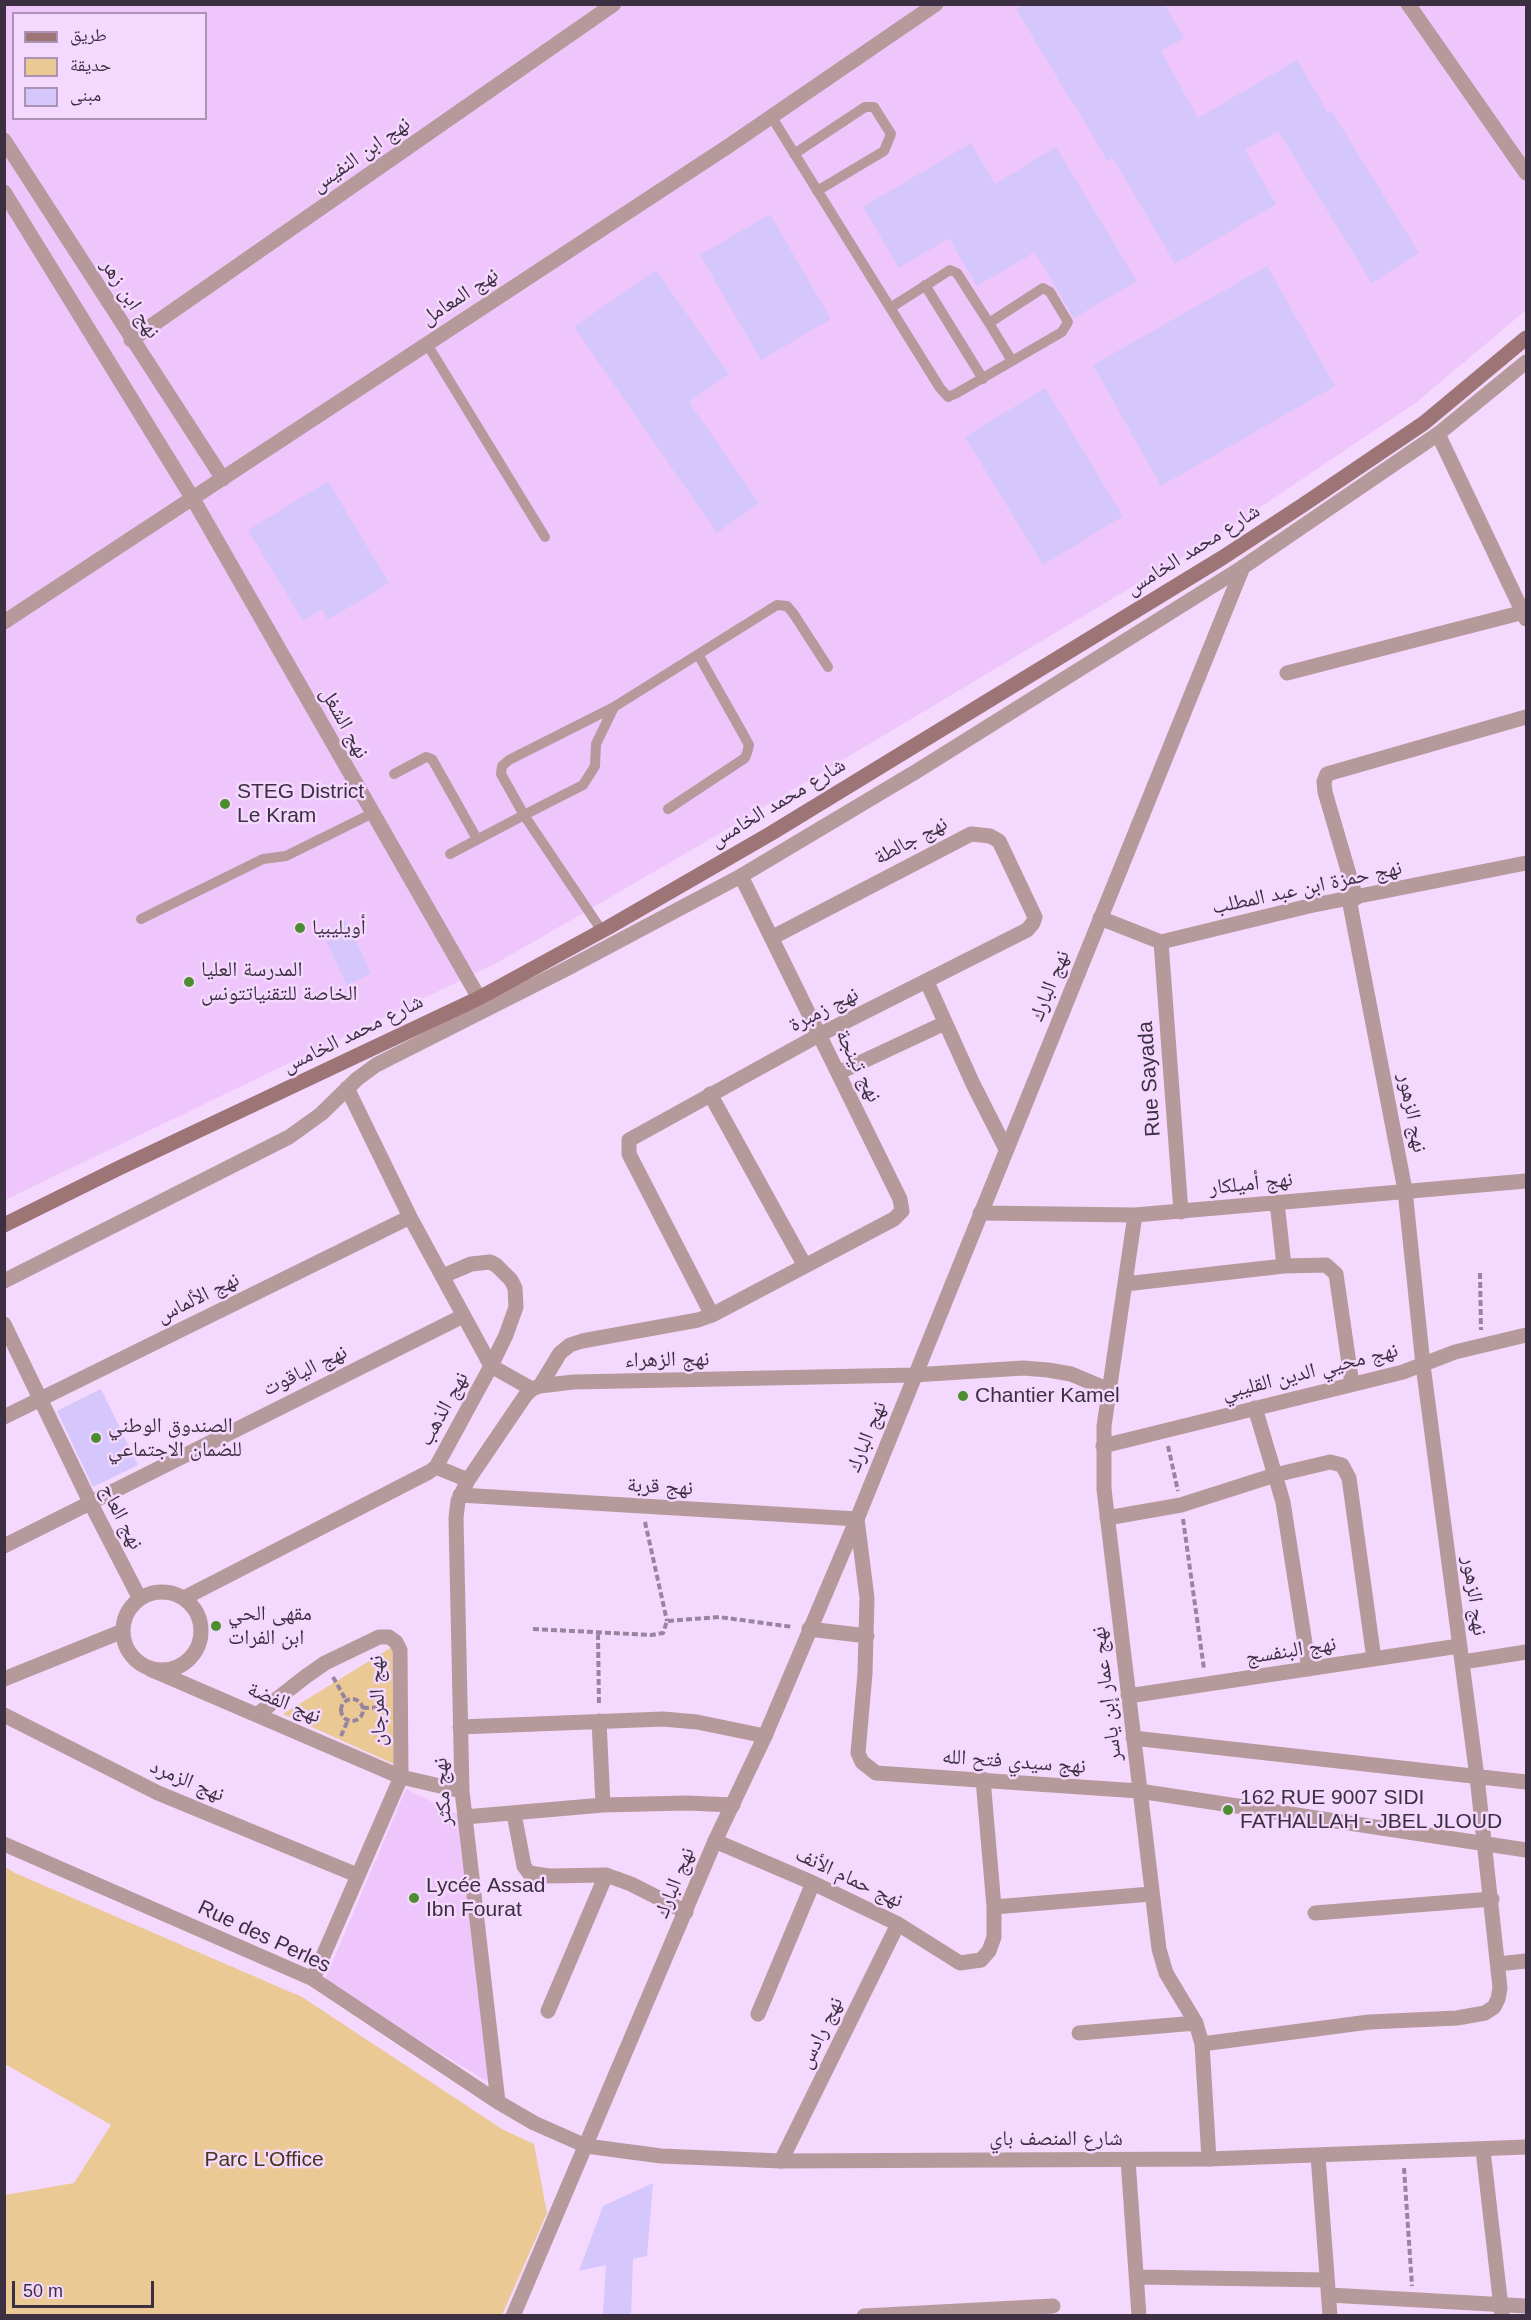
<!DOCTYPE html>
<html>
<head>
<meta charset="utf-8">
<style>
  body { margin:0 }
  #map { position:relative; width:1531px; height:2320px; overflow:hidden; background:#f4d8fe; font-family:Helvetica,"Noto Naskh Arabic",sans-serif }
  canvas { display:block }
  .frame { position:absolute; inset:0; border:6px solid #3d2f42; pointer-events:none }
  .legend { position:absolute; left:12px; top:12px; width:195px; height:108px; box-sizing:border-box; background:#f4d8fe; border:2px solid #ab94b3; margin:0; padding:8px 10px; list-style:none; font-size:18px; color:#3d2f42 }
  .legend li { display:flex; align-items:center; gap:12px; height:30px }
  .legend b { width:30px; border:2px solid #ab94b3 }
  .scale { position:absolute; left:12px; top:2281px; width:142px; height:27px; box-sizing:border-box; border:3px solid #3d2f42; border-top:0; padding-left:8px; font-size:18px; line-height:21px; white-space:nowrap; color:#3d2f42; -webkit-text-stroke:4px #f4d8fe; paint-order:stroke }
</style>
</head>
<body>
<div id="map">
<canvas width="1531" height="2320"></canvas>
<div class="frame"></div>
<ul class="legend">
<li><b style="height:8px;background:#9e7576"></b>طريق</li>
<li><b style="height:16px;background:#ebc995"></b>حديقة</li>
<li><b style="height:16px;background:#d5c6fb"></b>مبنى</li>
</ul>
<div class="scale">50 m</div>
</div>
<script>
const ctx = document.querySelector('canvas').getContext('2d');
ctx.lineJoin = 'round';
function fillPath(path, color) { ctx.fillStyle = color; ctx.fill(path, 'evenodd'); }
const shape = rows => new Path2D(rows.map(r => 'M' + r).join(''));
function strokePath(path, color, width, dash) { ctx.strokeStyle = color; ctx.lineWidth = width; ctx.lineCap = dash ? 'butt' : 'round'; ctx.setLineDash(dash || []); ctx.stroke(path); }
function label(font, color, halo, rows, align = 'center') {
  ctx.font = font + ' Helvetica,"Noto Naskh Arabic",sans-serif'; ctx.lineWidth = 5; ctx.setLineDash([]); ctx.textBaseline = 'middle'; ctx.strokeStyle = halo; ctx.fillStyle = color; for (const [text, x, y, turn = 0] of rows) {
    ctx.save(); ctx.translate(x, y); ctx.rotate((+turn || 0) * Math.PI / 180); ctx.textAlign = isNaN(turn) ? turn : align; if (halo) ctx.strokeText(text, 0, 0); ctx.fillText(text, 0, 0); ctx.restore();
  }
}
const built = shape([
  [5,5,1526,5,1526,310,1417,402,1219,535,712,838,497,963,5,1200],
  [14,14,206,14,206,118,14,118],
  [406,1789,459,1815,493,2085,324,1982]
]);
const green = shape([
  [392,1647,394,1764,283,1714],
  [4,1866,15,1873,302,1997,502,2129,534,2144,547,2213,502,2315,5,2315,5,2195,74,2183,111,2125,5,2064]
]);
const building = shape([
  [1024,4,1164,4,1184,38,1161,51,1198,118,1297,60,1328,113,1331,110,1419,253,1372,283,1278,131,1245,150,1276,204,1175,264,1113,158,1107,161,1074,103,1073,104,1016,9],
  [971,143,995,184,1056,147,1137,281,1074,318,1035,252,977,286,949,238,899,268,863,207],
  [770,214,831,319,761,360,700,255],
  [1267,266,1335,386,1161,486,1093,365],
  [656,270,729,374,689,402,759,503,717,533,574,327],
  [1045,388,1123,516,1043,565,965,437],
  [328,481,389,583,328,620,322,609,303,621,248,530],
  [346,920,371,973,347,986,322,932],
  [101,1389,138,1465,93,1487,57,1411],
  [653,2183,647,2256,633,2259,631,2316,603,2316,606,2265,579,2271,603,2206]
]);
const path = shape([
  [1480,1273,1481,1330],
  [1168,1446,1178,1491],
  [1183,1519,1204,1669],
  [645,1522,667,1621],
  [533,1629,651,1635,663,1633,667,1621,719,1617,793,1627],
  [598,1634,599,1705],
  [333,1677,346,1700],
  '341 1710a11 11 0 1 1 22 0a11 11 0 1 1-22 0Z',
  [363,1708,387,1707],
  [341,1736,348,1720],
  [1404,2168,1412,2286]
]);
const service = shape([
  [771,116,940,388,948,397,957,393,1062,332,1068,322,1050,292,1043,288,989,323,957,273,950,270,890,308],
  [794,154,865,107,874,107,891,134,884,151,817,191],
  [925,285,983,379],
  [989,323,1012,361],
  [427,344,545,537],
  [394,774,426,757,432,759,477,839],
  [668,809,745,758,747,753,749,745,743,734,699,656],
  [450,854,524,815,501,774,502,766,509,760,614,707],
  [141,919,263,859,286,856,371,814],
  [602,931,524,815,583,785,595,766,596,744,614,707,777,605,787,606,793,613,828,667]
]);
const minor = shape([
  [1408,4,1526,173],
  [4,140,223,479],
  [4,192,193,499,479,998],
  [131,340,614,4],
  [1438,434,1526,619],
  [4,622,730,145,936,4],
  [1287,673,1524,612],
  [1356,898,1325,792,1324,782,1327,774,1526,717],
  [1100,918,1161,942,1309,906,1526,863],
  [1161,942,1181,1212],
  [927,982,973,1084,1006,1149],
  [838,1073,945,1023],
  [710,1094,805,1266],
  [1277,1202,1284,1266],
  [980,1213,1135,1215,1526,1181],
  [1135,1215,1104,1426,1104,1489,1159,1949,1166,1973,1196,2023,1202,2044,1209,2159],
  [443,1276,471,1264,490,1262,496,1265,511,1280,515,1288,516,1307,506,1335,491,1366,532,1389],
  [4,1281,289,1137,321,1114,357,1079,376,1065,566,969,741,876,917,771,1243,567],
  [1125,1284,1284,1266,1326,1265,1336,1274,1352,1384],
  [712,1315,629,1154,629,1140,819,1035,1027,930,1033,923,1035,917,999,841,990,836,971,834,773,937],
  [4,1324,90,1502,140,1599],
  [540,1386,560,1353,570,1345,582,1341,698,1320,712,1315,894,1219,902,1211,900,1199,741,876],
  [1255,1408,1283,1502,1309,1669],
  [4,1417,410,1217],
  [1103,1446,1403,1372,1455,1352,1526,1335],
  [436,1467,468,1480],
  [460,1495,857,1519,867,1598,865,1673,858,1753,862,1762,876,1773,1139,1791,1526,1850],
  [1107,1518,1181,1505,1275,1475,1330,1462,1342,1465,1349,1478,1374,1659],
  [4,1546,463,1316],
  '123 1631a39 39 0 1 1 78 0a39 39 0 1 1-78 0Z',
  [184,1598,429,1472,436,1467,491,1366,410,1217,347,1088],
  [809,1629,867,1636],
  [1463,1662,1526,1652],
  [150,1669,401,1777,462,1791],
  [4,1679,123,1631],
  [1128,1696,1459,1646],
  [258,1714,305,1677,325,1663,379,1637,389,1637,396,1642,400,1650,401,1777,313,1979],
  [4,1715,158,1793,357,1875],
  [599,1721,603,1805],
  [460,1727,663,1719,697,1722,765,1736],
  [1133,1738,1526,1782],
  [514,1814,524,1866,529,1873,549,1876,606,1875,631,1884,686,1912],
  [465,1817,603,1805,687,1803,733,1805],
  [715,1841,813,1883,898,1924,960,1963,981,1960,989,1951,994,1937,994,1907,983,1779],
  [4,1844,313,1979,498,2102,534,2123,586,2146],
  [994,1907,1151,1894],
  [1315,1913,1492,1899],
  [1498,1964,1526,1961],
  [548,2011,606,1875],
  [758,2014,813,1883],
  [1079,2033,1196,2023],
  [1202,2044,1369,2022,1457,2018,1485,2013,1494,2007,1498,1999,1500,1988,1477,1777,1423,1365,1405,1190,1349,899],
  [498,2102,462,1791,456,1518,458,1501,468,1480,525,1396,532,1389,540,1386,573,1382,914,1375,1023,1368,1048,1370,1071,1374,1109,1390],
  [1483,2150,1502,2316],
  [1318,2156,1330,2316],
  [1128,2160,1139,2316],
  [781,2161,898,1924],
  [1137,2277,1327,2280],
  [1329,2295,1526,2306],
  [864,2316,1053,2306]
]);
const tertiary = shape([
  [586,2146,661,2156,781,2161,1209,2159,1526,2147],
  [513,2316,715,1841,765,1736,857,1519,1243,567,1438,434,1526,362]
]);
const secondary = shape([
  [4,1225,119,1168,479,998,609,927,770,834,1222,558,1303,505,1424,423,1526,338]
]);
const markers = [
  [225,804,6,"#4c8d30"],
  [300,928,6,"#4c8d30"],
  [189,982,6,"#4c8d30"],
  [963,1396,6,"#4c8d30"],
  [96,1438,6,"#4c8d30"],
  [216,1626,6,"#4c8d30"],
  [1228,1810,6,"#4c8d30"],
  [414,1898,6,"#4c8d30"]
];
const streetNames = [
  ["نهج ابن النفيس",361,155,-35],
  ["نهج المعامل",460,297,-33],
  ["نهج ابن زهر",130,299,57],
  ["شارع محمد الخامس",1193,550,-32],
  ["نهج الشغل",344,723,61],
  ["شارع محمد الخامس",778,803,-31],
  ["نهج جالطة",911,841,-28],
  ["نهج حمزة ابن عبد المطلب",1307,888,-12],
  ["نهج البارك",1050,986,-68],
  ["نهج زمبرة",824,1010,-27],
  ["شارع محمد الخامس",353,1034,-26],
  ["نهج تينجة",858,1066,64],
  ["Rue Sayada",1150,1079,-94],
  ["نهج الزهور",1412,1113,79],
  ["نهج أميلكار",1251,1184,-6],
  ["نهج الألماس",198,1298,-26],
  ["نهج الزهراء",667,1360,-1],
  ["نهج الياقوت",305,1371,-26],
  ["نهج محيي الدين القليبي",1310,1372,-14],
  ["نهج الذهب",444,1409,-61],
  ["نهج البارك",867,1437,-68],
  ["نهج قربة",660,1487,3],
  ["نهج العاج",121,1517,63],
  ["نهج الزهور",1474,1596,82],
  ["نهج البنفسج",1291,1651,-9],
  ["نهج عمار إبن ياسر",1107,1694,-97],
  ["نهج المرجان",378,1701,-92],
  ["نهج الفضة",284,1703,22],
  ["نهج سيدي فتح الله",1014,1762,4],
  ["نهج الزمرد",187,1781,23],
  ["نهج مكثر",443,1792,-94],
  ["نهج حمام الأنف",849,1878,25],
  ["نهج البارك",675,1883,-68],
  ["Rue des Perles",264,1937,25],
  ["نهج رادس",821,2033,-64],
  ["شارع المنصف باي",1056,2139]
];
const poiNames = [
  ["STEG District",237,792],
  ["Le Kram",237,816],
  ["أويليبيا",312,928],
  ["المدرسة العليا",201,970],
  ["الخاصة للتقنياتتونس",201,994],
  ["Chantier Kamel",975,1396],
  ["الصندوق الوطني",108,1426],
  ["للضمان الاجتماعي",108,1450],
  ["مقهى الحي",228,1614],
  ["ابن الفرات",228,1638],
  ["162 RUE 9007 SIDI",1240,1798],
  ["FATHALLAH - JBEL JLOUD",1240,1822],
  ["Lycée Assad",426,1886],
  ["Ibn Fourat",426,1910]
];
const parkNames = [
  ["Parc L'Office",264,2160]
];
fillPath(built, '#efc6fc');
fillPath(green, '#ebc995');
fillPath(building, '#d5c6fb');
strokePath(path, '#9984a0', 4, [6, 3]);
strokePath(service, '#b6999a', 10);
strokePath(minor, '#b6999a', 15);
strokePath(tertiary, '#b6999a', 15);
strokePath(secondary, '#9e7576', 15);
for (const [x, y, r, color] of markers) { const dot = new Path2D(); dot.arc(x, y, r, 0, 2 * Math.PI); ctx.fillStyle = color; ctx.fill(dot); strokePath(dot, '#f4d8fe', 2); }
label('21px', '#3d2f42', '#f4d8fe', streetNames);
label('21px', '#3d2f42', '#f4d8fe', poiNames, 'left');
label('21px', '#483618', '#f4d8fe', parkNames);
</script>
</body>
</html>
